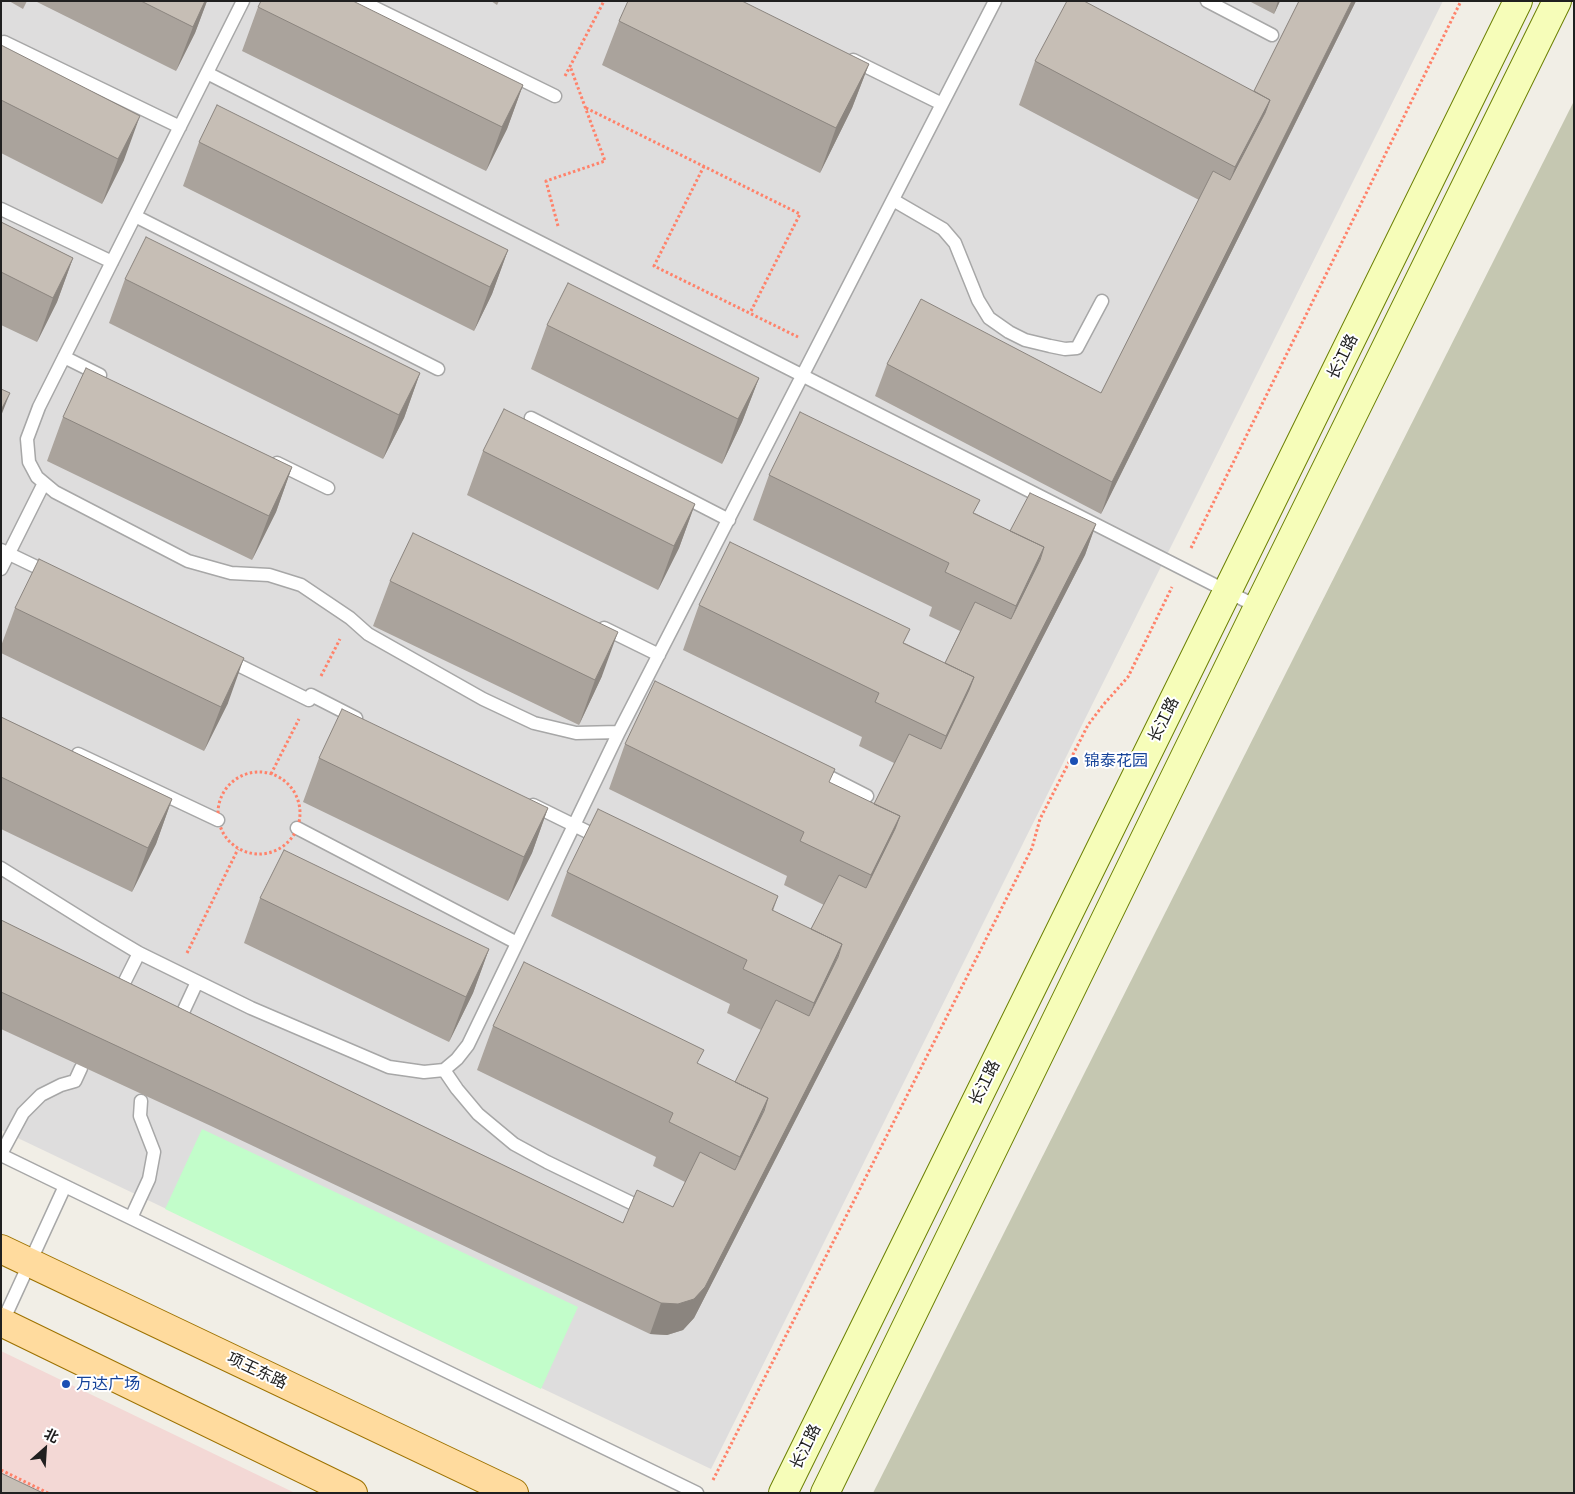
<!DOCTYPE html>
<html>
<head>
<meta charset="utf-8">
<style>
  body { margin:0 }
  #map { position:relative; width:1575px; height:1494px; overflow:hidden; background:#f1eee6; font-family:"IBM Plex Sans","Noto Sans SC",sans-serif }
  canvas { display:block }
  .frame { position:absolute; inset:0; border:2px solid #202020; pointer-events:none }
  .north { position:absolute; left:20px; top:1424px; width:50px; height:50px; -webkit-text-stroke:4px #fff; paint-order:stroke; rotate:26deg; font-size:14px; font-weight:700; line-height:20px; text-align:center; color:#202020 }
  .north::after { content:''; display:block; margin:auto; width:18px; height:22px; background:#202020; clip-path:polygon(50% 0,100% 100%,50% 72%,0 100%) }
</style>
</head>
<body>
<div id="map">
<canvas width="1575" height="1494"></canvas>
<div class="frame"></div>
<div class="north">北</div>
</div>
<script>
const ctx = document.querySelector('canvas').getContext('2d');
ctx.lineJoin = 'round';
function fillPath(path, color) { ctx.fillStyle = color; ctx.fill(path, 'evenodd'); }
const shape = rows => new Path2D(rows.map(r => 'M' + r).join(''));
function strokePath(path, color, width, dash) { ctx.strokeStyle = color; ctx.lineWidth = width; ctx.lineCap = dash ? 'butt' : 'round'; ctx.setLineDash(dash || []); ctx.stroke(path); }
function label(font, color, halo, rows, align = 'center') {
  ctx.font = font + ' "IBM Plex Sans","Noto Sans SC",sans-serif'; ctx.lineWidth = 4; ctx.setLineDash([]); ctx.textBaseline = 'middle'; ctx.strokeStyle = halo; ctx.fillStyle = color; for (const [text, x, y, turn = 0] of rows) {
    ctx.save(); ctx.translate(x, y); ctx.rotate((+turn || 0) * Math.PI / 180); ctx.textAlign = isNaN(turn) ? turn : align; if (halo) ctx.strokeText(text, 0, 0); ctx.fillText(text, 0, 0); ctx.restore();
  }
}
const residential = shape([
  [1,1,1443,1,711,1469,1,1130]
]);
const commercial = shape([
  [1,1351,295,1493,1,1493]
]);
const construction = shape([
  [1574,101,1574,1493,873,1493]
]);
const park = shape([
  [202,1129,578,1307,541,1389,165,1209]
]);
const path = shape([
  [565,76,604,1],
  [586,108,800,214,750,313],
  [704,166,654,266,798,337],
  [558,226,546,181,605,161,570,66],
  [1191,548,1461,1],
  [321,676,340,639],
  '218 813a41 41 0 1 1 82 0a41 41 0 1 1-82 0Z',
  [271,774,299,719],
  [187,953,238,849],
  [1,1470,48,1493],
  [713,1480,1032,848,1040,819,1088,725,1104,704,1128,677,1172,587]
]);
const lane = shape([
  [243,1,39,407,27,439,29,462,37,477,55,492,188,561,231,573,269,575,301,585,350,618,368,634,483,699,534,723,576,733,619,732],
  [361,1,555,96],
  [1207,1,1272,35],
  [4,42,180,127],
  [853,60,942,104],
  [207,73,1258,607],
  [893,200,943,229,955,243,978,300,989,318,1009,332,1025,340,1050,346,1065,349,1077,348,1102,301],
  [1,209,112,262],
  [135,216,438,369],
  [64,357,100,375],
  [531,418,729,520],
  [277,463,328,488],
  [1,550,51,574],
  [1,569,44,483],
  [604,628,659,655],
  [226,659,309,700],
  [311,695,356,718],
  [78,754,218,820],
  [818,771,867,796],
  [533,805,602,839],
  [297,828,517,943],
  [1,868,97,928,139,953,251,1008,389,1067,424,1072,444,1070,457,1059,468,1045,619,732,995,1],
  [118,995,139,953],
  [177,1025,197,982],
  [444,1070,457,1089,478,1114,514,1144,547,1162,646,1210],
  [1,1154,23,1113,41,1095,61,1085,75,1081,81,1068],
  [1,1155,697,1493],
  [131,1218,149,1179,154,1152,140,1116,141,1101],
  [2,1323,65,1186]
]);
const secondary = shape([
  [783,1493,1518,1],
  [825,1493,1258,607,1557,1]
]);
const primary = shape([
  [1,1249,514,1493],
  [1,1322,353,1493]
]);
const wall = shape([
  [9,1,27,1,23,9],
  [35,1,207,1,195,33,176,71],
  [491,1,499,1,497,5],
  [1249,1,1280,1,1274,14],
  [1299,1,1356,1,1101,514,875,396,887,364,1101,393,1199,200,1019,105,1035,61,1254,91],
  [258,7,523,85,507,129,486,171,242,51],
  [619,21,869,64,852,108,820,173,602,65],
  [1,45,124,160,102,204,1,153],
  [199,142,508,250,492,294,474,331,183,186],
  [1,222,73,258,57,302,37,342,1,325],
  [125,279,420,373,404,418,383,459,109,323],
  [547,325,759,378,742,422,722,464,531,369],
  [63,417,292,467,276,512,252,560,47,461],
  [483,451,695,504,679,548,658,590,467,495],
  [769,475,975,513,1010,531,1096,524,1085,555,694,1318,683,1330,667,1335,650,1334,211,1126,1,1029,1,920,247,1041,623,1223,673,1207,685,1182,653,1166,656,1157,477,1070,493,1026,699,1064,735,1082,761,1030,727,1013,730,1004,551,916,567,872,778,896,773,911,811,929,824,905,784,885,787,876,609,789,625,744,830,783,874,804,894,763,859,746,862,737,683,650,699,605,905,643,945,663,960,631,929,616,932,607,753,520],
  [390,581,602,676,579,725,373,626],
  [15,608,228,703,204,751,1,653,1,646],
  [1,717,172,799,156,844,132,892,1,829],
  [319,758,548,808,532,853,508,901,303,802],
  [260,898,489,949,473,993,449,1042,244,943]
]);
const shadedWall = shape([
  [205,1,207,1,195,33,176,71,193,27],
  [1278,1,1280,1,1274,14],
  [1352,1,1356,1,1101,514,1112,482],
  [869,64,852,108,820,173,836,128],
  [523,85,507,129,486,171,502,127],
  [1270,100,1254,144,1219,211,1235,167],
  [140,116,124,160,102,204,118,159],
  [508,250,492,294,474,331,490,287],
  [73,258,57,302,37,342,53,298],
  [420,373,404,418,383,459,399,415],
  [759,378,742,422,722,464,738,419],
  [10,393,1,416,1,410],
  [292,467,276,512,252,560,269,516],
  [695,504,679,548,658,590,674,546],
  [1096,524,1085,555,694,1318,683,1330,667,1335,650,1334,661,1303],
  [1044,547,1028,592,1000,651,1016,606],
  [618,632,602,676,579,725,595,680],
  [244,658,228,703,204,751,221,707],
  [974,677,958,722,930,781,946,736],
  [172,799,156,844,132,892,148,848],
  [548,808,532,853,508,901,524,857],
  [900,816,883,861,855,920,871,875],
  [842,944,826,988,798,1047,814,1003],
  [489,949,473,993,449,1042,466,997],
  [768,1098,752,1142,724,1201,740,1157]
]);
const building = shape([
  [141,1,205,1,193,27,141,1],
  [261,1,353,1,523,85,502,127,258,7,261,1],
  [628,1,742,1,869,64,836,128,619,21,628,1],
  [1067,1,1084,1,1270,100,1235,167,1035,61,1067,1],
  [1299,1,1352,1,1112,482,887,364,921,299,1101,393,1213,171,1230,180,1265,113,1270,100,1254,91,1299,1],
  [1,45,140,116,118,159,1,100,1,45],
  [217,105,508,250,490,287,199,142,217,105],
  [1,222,73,258,53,298,1,272,1,222],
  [146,237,420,373,399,415,125,279,146,237],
  [568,283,759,378,738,419,547,325,568,283],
  [86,368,292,467,269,516,63,417,86,368],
  [1,389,10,393,1,410,1,389],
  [504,409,695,504,674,546,483,451,504,409],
  [800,412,980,500,973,513,1044,547,1016,606,945,572,949,563,769,475,800,412],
  [1030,493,1096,524,705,1287,694,1299,678,1304,661,1303,222,1095,1,992,1,920,247,1041,623,1223,637,1190,673,1207,700,1152,735,1170,764,1111,768,1098,735,1082,776,1000,809,1016,838,957,842,944,811,929,839,875,866,888,895,829,900,816,874,804,909,734,941,749,969,690,974,677,945,663,975,602,1011,619,1040,560,1044,547,1010,531,1030,493],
  [413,533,618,632,595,680,390,581,413,533],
  [730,542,910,629,903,643,974,677,946,736,875,702,879,693,699,605,730,542],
  [39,559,244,658,221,707,15,608,39,559],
  [655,681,835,769,829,782,900,816,871,875,800,841,804,832,625,744,655,681],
  [342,709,548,808,524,857,319,758,342,709],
  [1,717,172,799,148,848,1,777,1,717],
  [598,809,778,896,772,910,842,944,814,1003,743,969,747,960,567,872,598,809],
  [284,850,489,949,466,997,260,898,284,850],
  [524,962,704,1050,697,1063,768,1098,740,1157,669,1122,673,1113,493,1026,524,962],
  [1,1473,43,1493,1,1493,1,1473]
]);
const markers = [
  [1074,761,5,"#1a4fb4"],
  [66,1384,5,"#1a4fb4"]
];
const streetNames = [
  ["长江路",1343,357,-64],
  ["长江路",1164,720,-64],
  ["长江路",985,1083,-64],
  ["项王东路",257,1371,25],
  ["长江路",806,1447,-64]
];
const transitNames = [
  ["锦泰花园",1084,761],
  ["万达广场",76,1384]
];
fillPath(residential, '#dedddd');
fillPath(commercial, '#f3d8d5');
fillPath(construction, '#c5c7b1');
fillPath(park, '#c2fdca');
strokePath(lane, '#a7a7a7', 15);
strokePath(secondary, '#6a7f00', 30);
strokePath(primary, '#9d7200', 30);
strokePath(path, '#ff826a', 3, [2.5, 2.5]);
strokePath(lane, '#fff', 12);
strokePath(secondary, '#f6fdb9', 28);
strokePath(primary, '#ffdb9e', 28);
fillPath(wall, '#aaa39c');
fillPath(shadedWall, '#8b857f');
fillPath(building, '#c6beb5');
strokePath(building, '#8b857f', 1);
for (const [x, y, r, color] of markers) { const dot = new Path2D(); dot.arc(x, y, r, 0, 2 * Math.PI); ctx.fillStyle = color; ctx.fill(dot); strokePath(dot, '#fff', 2); }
label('16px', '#202020', '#fff', streetNames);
label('16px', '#164399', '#fff', transitNames, 'left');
</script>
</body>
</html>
